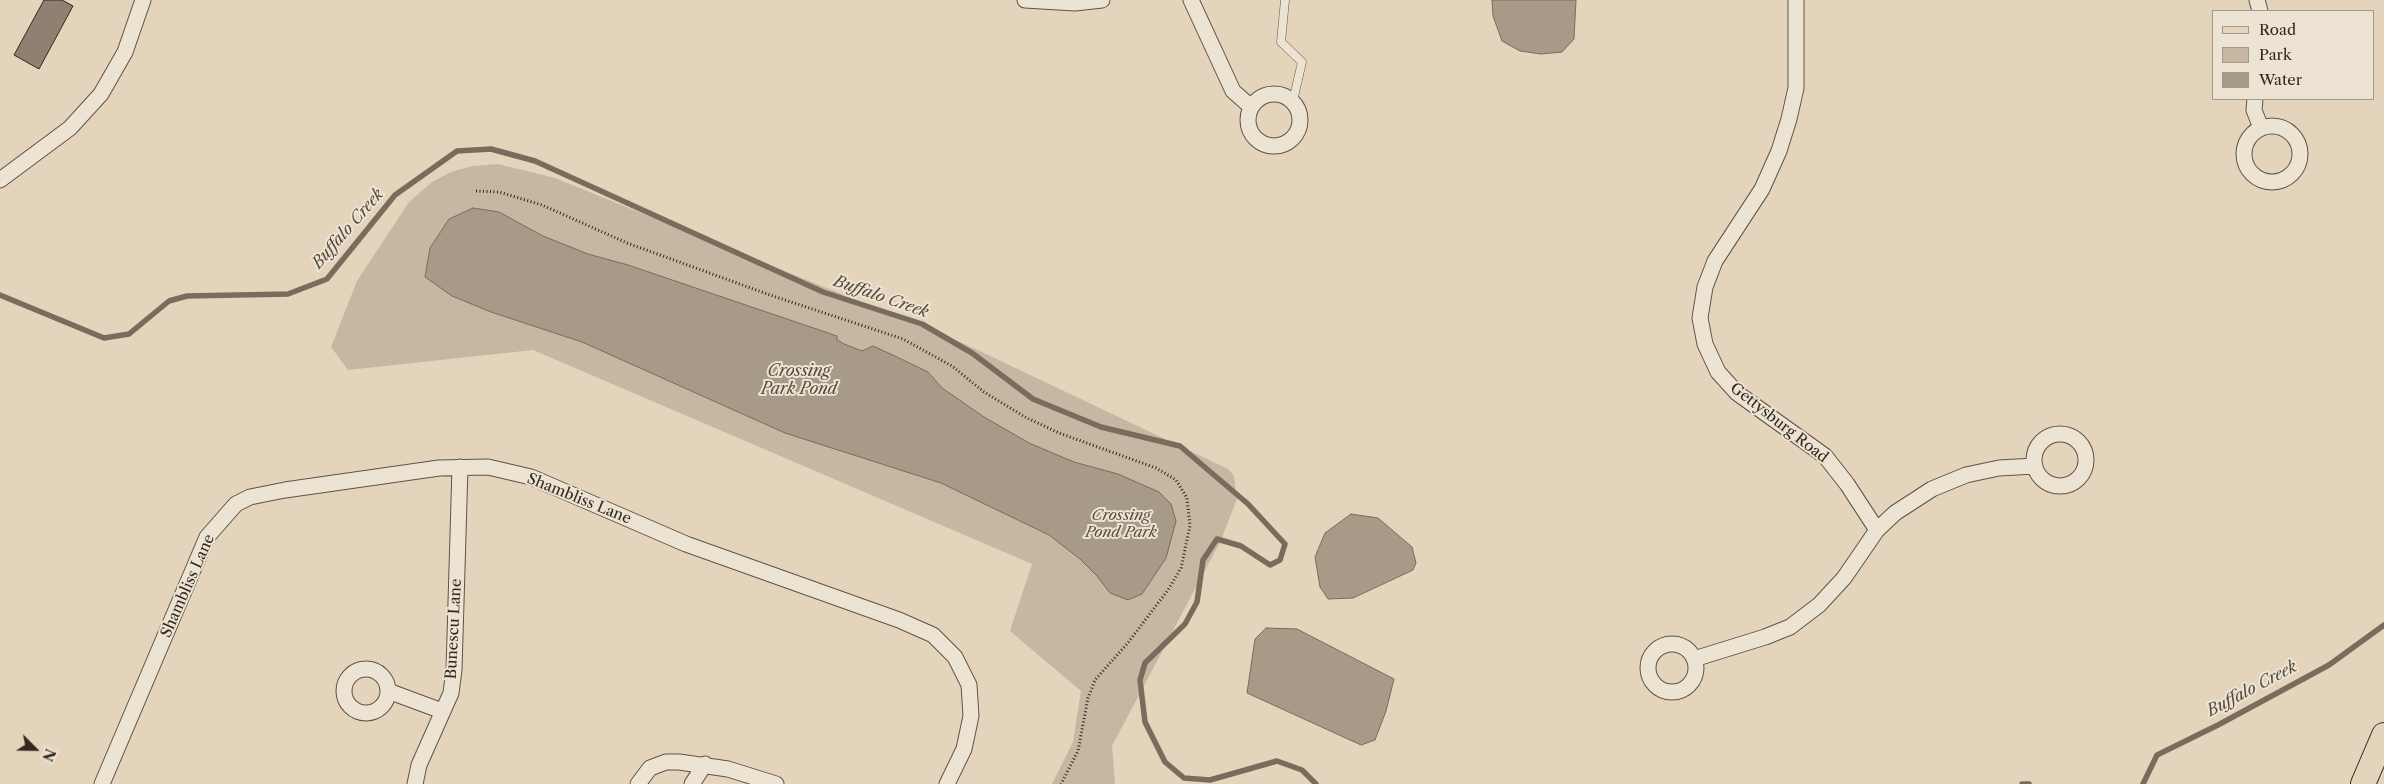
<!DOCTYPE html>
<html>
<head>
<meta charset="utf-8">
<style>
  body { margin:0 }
  #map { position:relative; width:2384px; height:784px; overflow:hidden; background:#e3d4bb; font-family:"Libre Caslon Text",serif }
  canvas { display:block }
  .legend { position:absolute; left:2212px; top:10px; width:162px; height:90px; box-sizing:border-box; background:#ede3d3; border:1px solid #a3988b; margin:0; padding:6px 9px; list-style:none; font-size:15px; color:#332820 }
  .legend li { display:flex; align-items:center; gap:10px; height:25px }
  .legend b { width:25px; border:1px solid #a3988b }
  .north { position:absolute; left:10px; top:724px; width:50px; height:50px; -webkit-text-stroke:4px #ede3d3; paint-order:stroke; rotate:113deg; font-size:14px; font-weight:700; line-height:20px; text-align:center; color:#332820 }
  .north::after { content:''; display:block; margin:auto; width:18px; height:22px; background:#332820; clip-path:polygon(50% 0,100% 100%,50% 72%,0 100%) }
</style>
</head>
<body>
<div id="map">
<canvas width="2384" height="784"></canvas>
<ul class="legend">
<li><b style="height:6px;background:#e3d4bb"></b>Road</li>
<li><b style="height:14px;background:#c5b7a1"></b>Park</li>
<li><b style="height:14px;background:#a79a86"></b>Water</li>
</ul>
<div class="north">N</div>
</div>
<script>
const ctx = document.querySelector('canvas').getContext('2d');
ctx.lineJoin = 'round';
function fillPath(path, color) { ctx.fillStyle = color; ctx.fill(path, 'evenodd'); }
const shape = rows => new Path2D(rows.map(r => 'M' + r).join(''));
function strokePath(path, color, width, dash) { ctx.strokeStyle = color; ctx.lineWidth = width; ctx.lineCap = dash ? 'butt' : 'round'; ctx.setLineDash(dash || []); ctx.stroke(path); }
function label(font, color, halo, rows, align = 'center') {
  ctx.font = font + ' "Libre Caslon Text",serif'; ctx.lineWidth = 4; ctx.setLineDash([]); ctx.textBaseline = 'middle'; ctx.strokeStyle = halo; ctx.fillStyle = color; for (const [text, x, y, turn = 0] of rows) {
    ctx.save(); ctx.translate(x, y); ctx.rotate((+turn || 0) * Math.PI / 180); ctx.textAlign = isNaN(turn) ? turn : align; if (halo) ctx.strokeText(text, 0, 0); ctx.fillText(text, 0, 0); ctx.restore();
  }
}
const green = shape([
  [498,164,555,178,965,344,1228,469,1234,476,1237,499,1221,540,1112,746,1115,784,1052,784,1073,742,1081,691,1010,631,1032,564,533,350,348,370,331,347,357,281,409,202,432,182,451,172,473,166]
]);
const water = shape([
  [1492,0,1576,0,1574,39,1562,52,1541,54,1520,51,1502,41,1493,16,1492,0],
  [473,208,499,212,543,236,588,254,628,265,837,336,837,340,844,344,862,351,873,346,897,357,928,372,942,388,984,417,1029,443,1074,462,1118,474,1159,492,1171,504,1176,521,1166,558,1142,594,1128,600,1110,593,1097,576,1080,559,1049,535,941,483,785,433,582,342,491,312,452,296,425,277,430,248,449,219,473,208],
  [1351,514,1378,518,1412,547,1416,563,1413,570,1353,598,1328,599,1320,587,1315,557,1325,533,1351,514],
  [1266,628,1297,629,1394,679,1386,711,1375,740,1361,745,1247,693,1255,639,1266,628]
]);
const stream = shape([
  [0,295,104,338,129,334,169,301,187,296,288,294,327,279,395,195,457,151,491,149,535,161,823,292,922,324,972,353,1033,399,1101,427,1180,446,1248,504,1285,544,1280,560,1270,565,1241,546,1217,539,1203,560,1197,602,1185,624,1145,663,1140,680,1145,722,1165,762,1184,778,1210,780,1277,761,1302,770,1316,784],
  [2022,784,2029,784],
  [2143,784,2157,755,2218,725,2329,665,2384,625]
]);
const building = shape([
  [44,0,62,0,73,6,39,69,14,55,44,0]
]);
const path = shape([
  [476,191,499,192,542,205,627,243,770,295,903,339,952,366,984,392,1025,417,1059,433,1156,468,1176,480,1187,498,1190,526,1181,568,1168,590,1127,644,1095,680,1088,698,1078,751,1061,784]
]);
const lane = shape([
  [1285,0,1281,42,1302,62,1293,101]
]);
const street = shape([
  [1025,0,1075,3,1102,0],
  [1191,0,1233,91,1251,107],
  [1796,0,1796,88,1789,119,1779,151,1762,189,1715,261,1705,287,1700,318,1705,344,1718,372,1737,393,1825,456,1847,484,1877,530],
  [2257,0,2260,11],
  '1248 120a26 26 0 1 1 52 0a26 26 0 1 1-52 0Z',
  [2255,99,2254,110,2261,128],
  '2244 154a28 28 0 1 1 56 0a28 28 0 1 1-56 0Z',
  [0,180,70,128,101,94,125,52,143,0],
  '2034 460a26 26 0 1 1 52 0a26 26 0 1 1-52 0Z',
  '1648 668a24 24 0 1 1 48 0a24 24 0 1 1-48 0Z',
  [1694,659,1765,637,1790,627,1819,605,1844,578,1877,530,1895,513,1932,489,1966,475,1999,468,2035,466],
  '344 691a22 22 0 1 1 44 0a22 22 0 1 1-44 0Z',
  [388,691,442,711],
  [102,784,207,537,236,504,250,497,285,490,439,468,488,467,531,477,686,544,899,620,933,635,955,657,969,685,971,716,964,749,947,784],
  [415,784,419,765,451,693,454,670,460,467],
  [638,784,650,768,666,762,679,762,728,769,776,784],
  [692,784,705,764]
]);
const primary = shape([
  [2363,784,2384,735]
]);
const streetNames = [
  ["Gettysburg Road",1779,423,38],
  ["Shambliss Lane",579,499,22],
  ["Shambliss Lane",188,586,-66],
  ["Bunescu Lane",454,629,-87]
];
const parkNames = [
  ["Crossing",1121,516],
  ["Pond Park",1121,533]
];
const waterNames = [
  ["Buffalo Creek",348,229,-49],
  ["Buffalo Creek",881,297,19],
  ["Crossing",799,371],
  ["Park Pond",799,389],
  ["Buffalo Creek",2252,689,-28]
];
fillPath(green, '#c5b7a1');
fillPath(water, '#a79a86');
strokePath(water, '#796c5d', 1);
strokePath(stream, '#796c5d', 5.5);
fillPath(building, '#8f8171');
strokePath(building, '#332820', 1);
strokePath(lane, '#5f5347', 9);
strokePath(street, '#5f5347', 17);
strokePath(primary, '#332820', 26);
strokePath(path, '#332820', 3, [1, 2.5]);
strokePath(lane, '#ede3d3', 8);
strokePath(street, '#ede3d3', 15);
strokePath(primary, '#e3d4bb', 24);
label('15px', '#332820', '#ede3d3', streetNames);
label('italic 15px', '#584c40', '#ede3d3', parkNames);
label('italic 16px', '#564a3f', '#ede3d3', waterNames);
</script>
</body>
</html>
